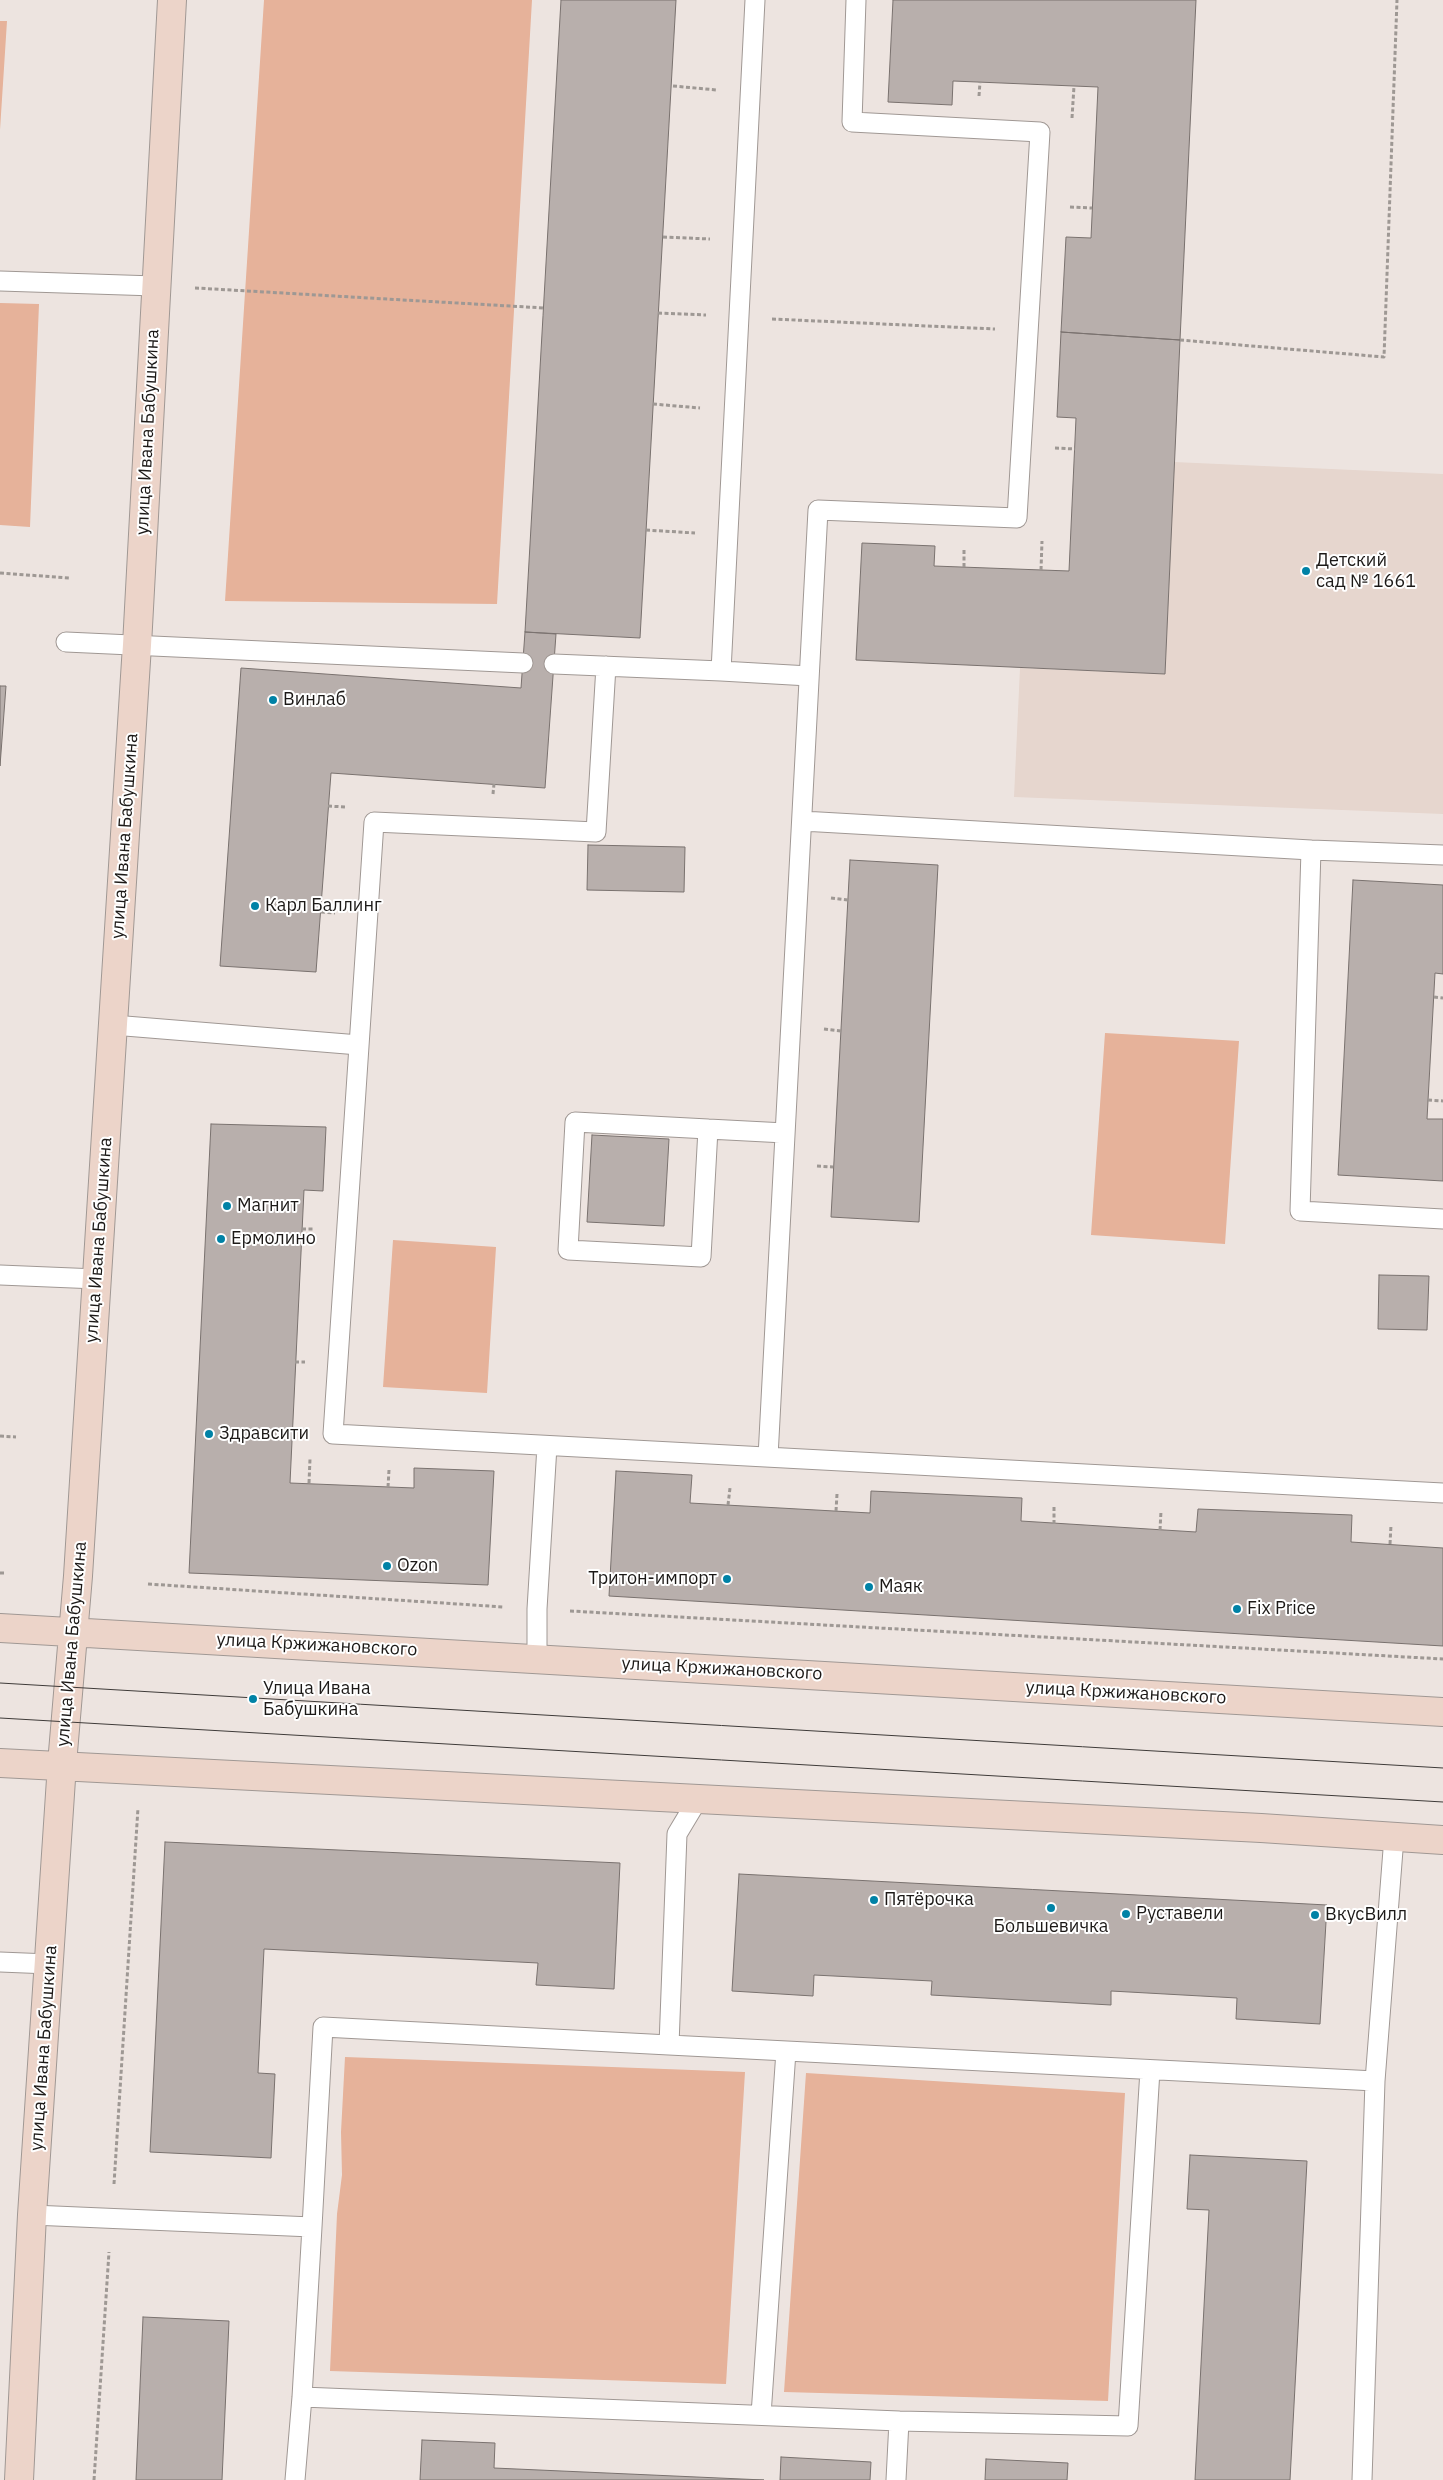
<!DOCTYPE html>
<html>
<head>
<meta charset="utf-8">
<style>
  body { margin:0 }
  canvas { display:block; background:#ede4e0 }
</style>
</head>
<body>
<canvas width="1443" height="2480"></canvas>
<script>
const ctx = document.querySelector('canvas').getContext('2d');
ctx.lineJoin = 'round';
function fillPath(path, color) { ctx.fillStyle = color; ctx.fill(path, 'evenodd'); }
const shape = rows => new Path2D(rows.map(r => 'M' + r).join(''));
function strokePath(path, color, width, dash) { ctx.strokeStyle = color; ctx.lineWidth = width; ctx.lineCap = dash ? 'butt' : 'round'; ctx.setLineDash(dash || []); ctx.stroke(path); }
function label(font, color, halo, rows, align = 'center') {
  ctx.font = font + ' "IBM Plex Sans",sans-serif'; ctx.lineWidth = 4; ctx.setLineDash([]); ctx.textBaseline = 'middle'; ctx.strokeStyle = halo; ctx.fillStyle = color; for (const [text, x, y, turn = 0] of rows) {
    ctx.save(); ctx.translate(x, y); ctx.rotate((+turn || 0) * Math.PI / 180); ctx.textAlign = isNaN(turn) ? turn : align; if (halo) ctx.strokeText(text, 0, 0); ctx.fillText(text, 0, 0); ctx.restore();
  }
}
const built = shape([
  [1174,462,1443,474,1443,814,1014,797,1020,668,1165,674]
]);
const green = shape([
  [264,0,532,0,497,604,225,601],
  [0,21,7,21,0,130],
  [0,303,39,304,30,527,0,525],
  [1105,1033,1239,1041,1225,1244,1091,1235],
  [393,1240,496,1247,487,1393,383,1387],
  [345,2057,745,2072,726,2384,330,2371,337,2214,342,2175,341,2132],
  [806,2073,1125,2093,1108,2401,784,2392]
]);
const building = shape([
  [561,0,676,0,640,638,525,632,561,0],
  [893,0,1196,0,1180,340,1061,332,1066,237,1091,238,1098,87,953,81,952,105,888,102,893,0],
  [1061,332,1180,340,1165,674,856,660,862,543,935,546,934,566,1069,571,1076,418,1057,417,1061,332],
  [525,632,556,634,545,788,331,773,316,972,220,966,241,668,521,688,525,632],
  [0,686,6,686,0,766,0,686],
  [588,845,685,847,684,892,587,890,588,845],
  [850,860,938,865,919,1222,831,1217,850,860],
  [1353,880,1443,885,1443,974,1435,973,1427,1119,1443,1119,1443,1181,1338,1175,1353,880],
  [211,1124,326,1127,323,1191,304,1190,290,1483,414,1488,414,1468,494,1471,488,1585,189,1573,211,1124],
  [592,1135,669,1139,664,1226,587,1222,592,1135],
  [1379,1275,1429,1276,1427,1330,1378,1329,1379,1275],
  [616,1471,692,1475,690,1503,870,1513,871,1491,1022,1498,1021,1521,1196,1532,1198,1509,1352,1515,1351,1542,1443,1548,1443,1646,609,1596,616,1471],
  [165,1842,620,1863,614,1989,536,1985,538,1963,264,1949,258,2073,275,2074,271,2158,150,2152,165,1842],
  [739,1874,1327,1905,1320,2024,1236,2019,1237,1998,1111,1991,1111,2005,931,1995,932,1981,814,1975,813,1996,732,1991,739,1874],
  [1190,2155,1307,2161,1290,2480,1195,2480,1209,2210,1187,2209,1190,2155],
  [143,2317,229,2321,222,2480,136,2480,143,2317],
  [422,2440,495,2443,494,2468,764,2480,420,2480,422,2440],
  [781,2457,871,2462,870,2480,780,2480,781,2457],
  [986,2459,1068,2463,1067,2480,985,2480,986,2459]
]);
const path = shape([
  [673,86,717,90],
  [979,96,980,82],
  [1072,118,1074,86],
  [1070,207,1092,208],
  [663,237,710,239],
  [195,288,544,308],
  [658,313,706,315],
  [772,319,995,329],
  [1180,340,1384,357,1397,0],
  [653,404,700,408],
  [1055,448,1075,449],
  [646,530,695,533],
  [964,567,964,550],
  [1041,570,1042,541],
  [0,573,69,578],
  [493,794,494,784],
  [328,806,345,807],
  [831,898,848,900],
  [321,912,335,913],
  [1434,997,1443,998],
  [824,1029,841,1031],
  [1428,1100,1443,1101],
  [817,1166,833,1167],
  [302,1229,314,1229],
  [295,1362,305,1362],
  [0,1436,16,1437],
  [309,1483,310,1459],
  [388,1487,389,1470],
  [728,1505,730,1488],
  [836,1511,837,1494],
  [1054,1524,1054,1507],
  [1160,1530,1161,1511],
  [1390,1544,1391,1525],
  [0,1573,6,1573],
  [148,1584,504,1607],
  [570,1611,1443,1659],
  [114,2184,138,1808],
  [94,2480,109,2252]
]);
const lane = shape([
  [0,281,155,286],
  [66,642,523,663],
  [554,664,721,671,755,0],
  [606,666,596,832,374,822,333,1434,1443,1493],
  [721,671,809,676],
  [802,821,1311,850],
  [1443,855,1311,850,1300,1211,1443,1219],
  [113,1025,359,1045],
  [708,1129,701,1257,568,1250,575,1122,708,1129,785,1133],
  [0,1275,97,1279],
  [768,1457,818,510,1017,518,1040,132,852,122,856,0],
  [537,1657,537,1609,547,1446],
  [0,1962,49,1964],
  [669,2045,1375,2081],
  [32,2215,312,2227,302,2397,295,2480],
  [312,2227,323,2027,669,2045,677,1834,698,1799],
  [302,2397,899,2421],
  [761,2415,786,2051],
  [896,2480,899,2421,1128,2426,1150,2070],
  [1362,2480,1375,2081,1394,1837]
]);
const secondary = shape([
  [0,1628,1443,1712],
  [0,1763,1261,1828,1443,1840],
  [19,2480,32,2215,62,1764,78,1576,137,645,172,0]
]);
const tram = shape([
  [0,1683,1443,1768],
  [0,1718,1443,1802]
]);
const markers = [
  [1306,571,5,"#0082a6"],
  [273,700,5,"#0082a6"],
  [255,906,5,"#0082a6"],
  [227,1206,5,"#0082a6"],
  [221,1239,5,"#0082a6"],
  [209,1434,5,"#0082a6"],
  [387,1566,5,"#0082a6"],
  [727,1579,5,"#0082a6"],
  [869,1587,5,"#0082a6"],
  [1237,1609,5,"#0082a6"],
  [253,1699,5,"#0082a6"],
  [874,1900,5,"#0082a6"],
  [1051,1908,5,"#0082a6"],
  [1126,1914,5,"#0082a6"],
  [1315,1915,5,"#0082a6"]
];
const streetNames = [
  ["улица Ивана Бабушкина",148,432,-87],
  ["улица Ивана Бабушкина",125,836,-86],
  ["улица Ивана Бабушкина",99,1240,-86],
  ["улица Ивана Бабушкина",72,1644,-85],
  ["улица Кржижановского",317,1645,3],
  ["улица Кржижановского",722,1669,3],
  ["улица Кржижановского",1126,1693,3],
  ["улица Ивана Бабушкина",44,2048,-86]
];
const poiNames = [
  ["Детский",1316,561],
  ["сад № 1661",1316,582],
  ["Винлаб",283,700],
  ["Карл Баллинг",265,906],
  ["Магнит",237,1206],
  ["Ермолино",231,1239],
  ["Здравсити",219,1434],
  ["Ozon",397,1566],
  ["Тритон-импорт",717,1579,"right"],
  ["Маяк",879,1587],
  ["Fix Price",1247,1609],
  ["Улица Ивана",263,1689],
  ["Бабушкина",263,1710],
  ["Пятёрочка",884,1900],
  ["Руставели",1136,1914],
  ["ВкусВилл",1325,1915],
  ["Большевичка",1051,1927,"center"]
];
fillPath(built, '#e6d6ce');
fillPath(green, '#e6b29a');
fillPath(building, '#b8afac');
strokePath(building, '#7a726f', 1);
strokePath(lane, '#a09894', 21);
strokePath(secondary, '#a09894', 30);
strokePath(path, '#9e9894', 3, [4, 2.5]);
strokePath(lane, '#fff', 19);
strokePath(secondary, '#ecd4c9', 28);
strokePath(tram, '#3f3b39', 1);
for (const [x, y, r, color] of markers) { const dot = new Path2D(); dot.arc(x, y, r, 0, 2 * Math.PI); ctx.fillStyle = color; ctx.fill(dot); strokePath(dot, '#fff', 2); }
label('18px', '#1c1917', '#fff', streetNames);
label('18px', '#1c1917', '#fff', poiNames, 'left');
</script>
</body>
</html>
